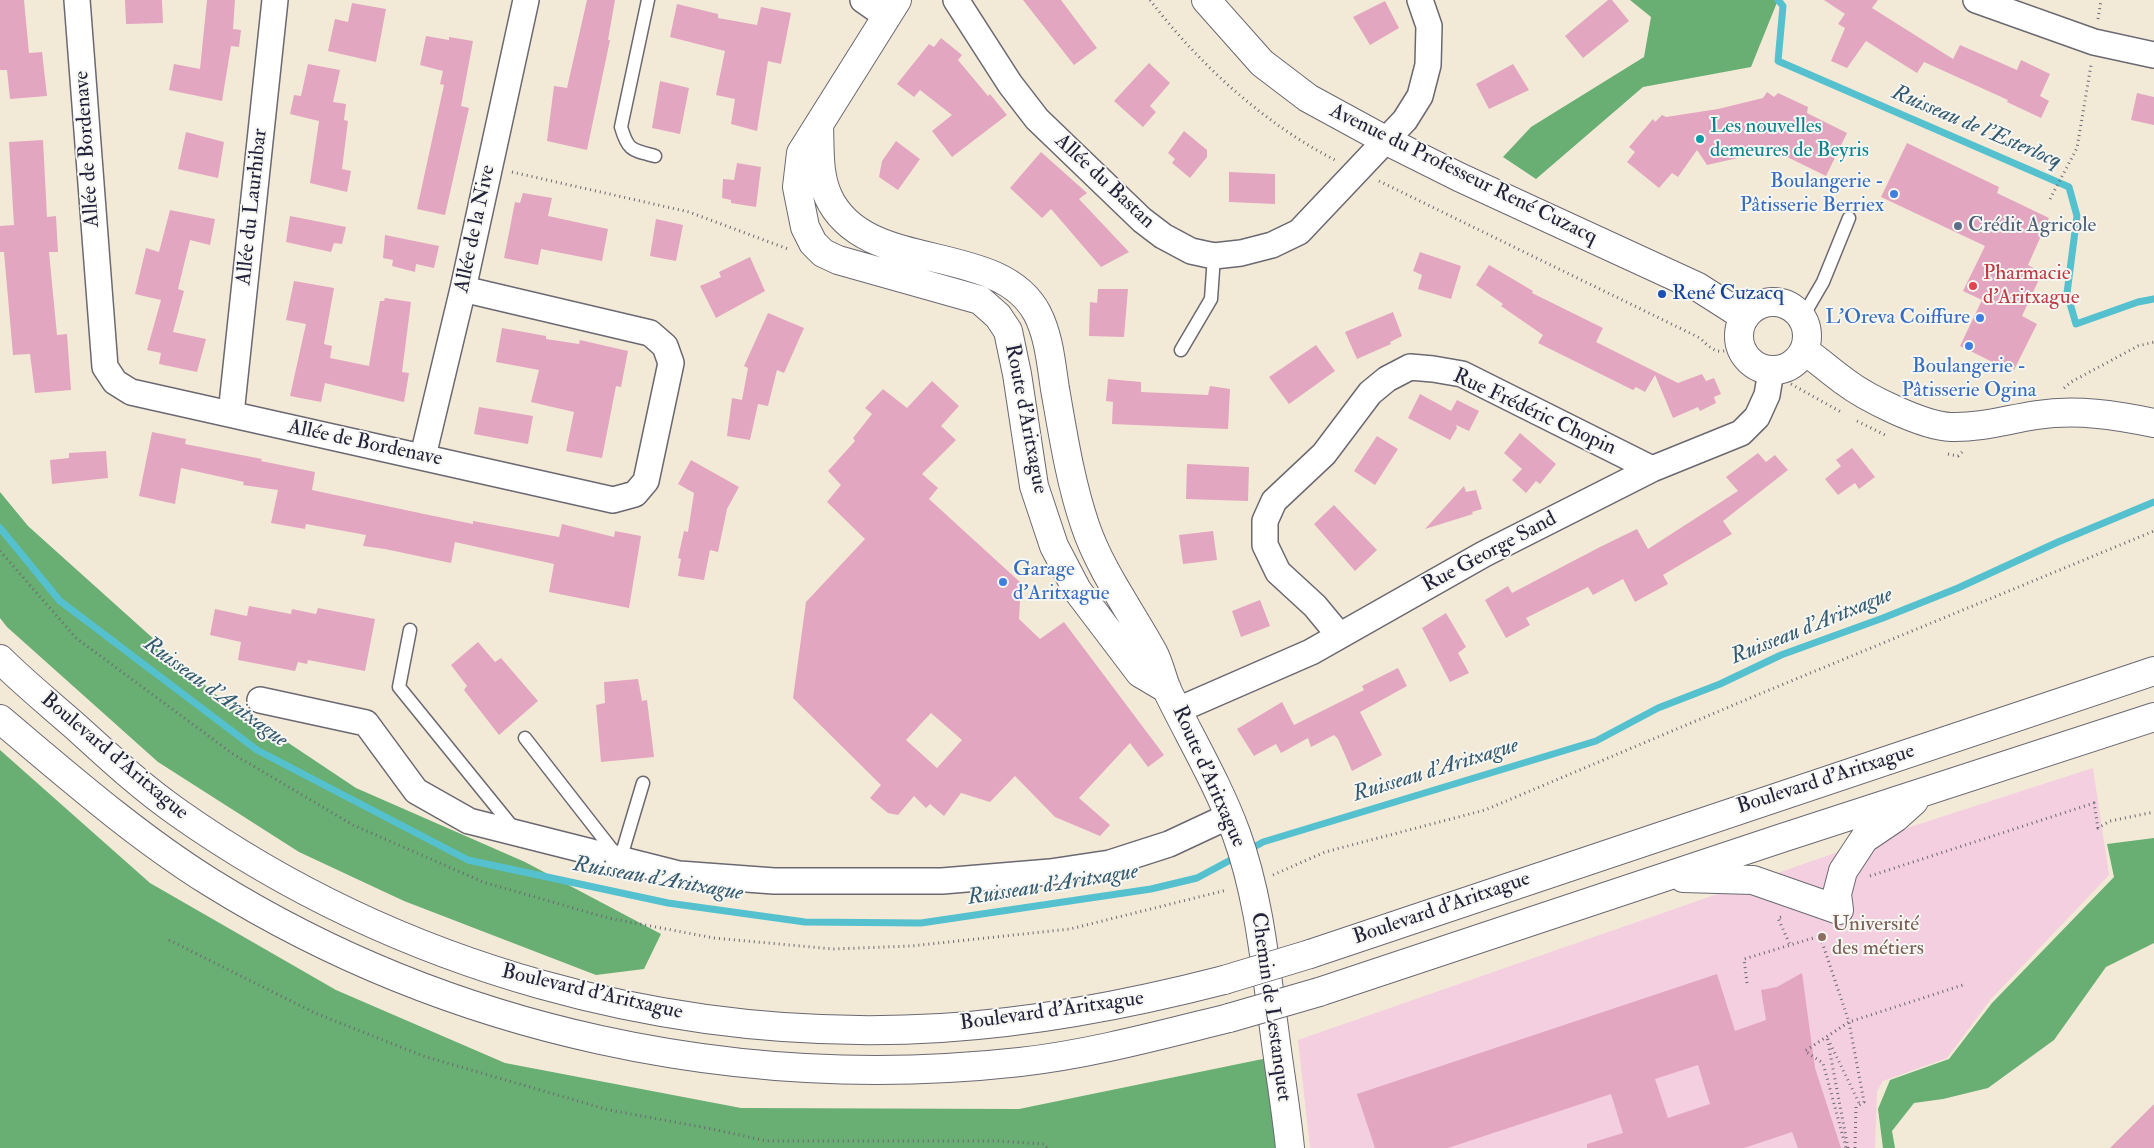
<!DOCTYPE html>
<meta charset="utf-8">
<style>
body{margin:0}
canvas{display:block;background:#f2ead7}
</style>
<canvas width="2154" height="1148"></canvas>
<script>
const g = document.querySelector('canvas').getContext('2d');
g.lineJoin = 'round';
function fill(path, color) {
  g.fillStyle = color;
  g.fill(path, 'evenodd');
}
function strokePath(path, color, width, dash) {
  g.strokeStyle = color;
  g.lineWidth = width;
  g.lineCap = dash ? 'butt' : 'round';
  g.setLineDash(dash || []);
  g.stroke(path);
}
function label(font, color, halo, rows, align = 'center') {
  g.font = font + ' "IM FELL Double Pica",serif';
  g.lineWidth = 4;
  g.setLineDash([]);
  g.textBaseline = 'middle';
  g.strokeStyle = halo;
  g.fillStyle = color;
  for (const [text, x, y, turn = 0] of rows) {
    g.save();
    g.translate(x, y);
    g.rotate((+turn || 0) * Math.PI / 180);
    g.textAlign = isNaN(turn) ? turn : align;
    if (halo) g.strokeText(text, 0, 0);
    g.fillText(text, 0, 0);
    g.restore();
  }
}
const built = new Path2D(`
 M2093,768L2109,875L1991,999L1947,1058L1883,1081L1877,1091L1875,1148H1310L1298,1040L1907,828Z`);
const forest = new Path2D(`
 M1630,0H1778L1751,67L1643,87L1536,179L1503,157L1531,127L1644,57L1651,17Z
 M0,492L28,526L215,694L356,788L525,862L661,934L644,969L596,975L404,901L299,852L158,762L7,627L0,618Z
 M0,750L150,883L336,990L505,1063L741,1108L1019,1109L1292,1053L1300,1148H0Z
 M2154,838V943L2106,967L2054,1040L1988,1088L1943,1099L1914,1103L1892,1131L1895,1148H1883L1878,1109L1890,1080L1949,1059L1992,1003L2114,877L2107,844Z`);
const stream = new Path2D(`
 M1778,0L1783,6L1778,61L2069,187L2077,216L2067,293L2076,324L2138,302L2154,299
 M0,528L60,601L257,750L468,860L668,903L805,922L921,923L1151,889L1197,878L1238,856
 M1247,851L1263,842L1596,741L1658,708L1720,684L1781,655L1883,618L1958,588L2058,542L2154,502`);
const building = new Path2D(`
 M0,0H24L29,53L42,52L47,96L10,99L7,70H0Z
 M125,0H162L163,23L126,24Z
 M207,0H235L233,29L241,30L239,47L231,46L222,101L169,90L174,64L200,69Z
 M587,0H615L608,40H610L587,150L547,141L554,86L567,88Z
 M1023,0H1061L1097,48L1074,65Z
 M1608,0H1612L1629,21L1583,58L1565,36Z
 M1824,0H1878L1872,8L1953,59L1960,45L2017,70L2021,60L2050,74L2040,96L2049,101L2041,118L2007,102L2008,100L1924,62L1917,73L1866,41L1847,68L1831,61L1845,28L1838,24L1845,14Z
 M1385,1L1399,28L1370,45L1353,17Z
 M352,3L386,9L376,62L328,51L335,19L348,22Z
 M677,4L718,14V18L757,25L761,7L791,13L781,64L768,61L757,131L731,124L735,99L716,95L725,51L670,37Z
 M426,36L449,40V37L473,41L461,106L469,108L445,215L417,209L444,85L440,84L443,71L420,65Z
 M941,38L962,55L958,60L988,96L990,94L1007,115L952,157L932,131L952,115L920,90L914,97L897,84L929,44L934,47Z
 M1149,63L1170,83L1150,106L1156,112L1143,127L1114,101Z
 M308,64L340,70L333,102L346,104L344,120L348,121L342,169L351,171L347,192L310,183L319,121L290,114L294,95L301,96Z
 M1513,64L1529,90L1489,109L1476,84Z
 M660,81L689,88L680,134L652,128Z
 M1767,92L1774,97L1778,93L1808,107L1807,113L1847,133L1826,176L1773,150L1707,165L1697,150L1678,177L1672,173L1659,188L1627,162L1635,152L1629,147L1653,119L1655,122L1662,115L1666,117L1718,109L1763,98Z
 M2137,93L2154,97V125L2131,120Z
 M1184,131L1207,150V157L1190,178L1172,163L1175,159L1168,153Z
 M186,132L224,142L218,178L178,169Z
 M43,140L47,217L56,216L58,252H49L57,335L67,334L71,390L35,393L30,354L13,355L4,252H0V226L14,225L9,142Z
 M896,141L920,159L898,190L879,177L882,161Z
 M1907,143L1999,187L1997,193L2049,218L2028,265L2042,273L2022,316L2037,324L2013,372L1960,346L1982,300L1963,291L1985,246L1881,197Z
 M1041,152L1087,193L1079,199L1129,252L1101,267L1051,209L1042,218L1010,188Z
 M737,163L761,167L756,207L731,203V200L722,198L723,179L734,180Z
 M1229,172L1275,174V204L1229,202Z
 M523,193L552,198L548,216L608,229L602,261L541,249L538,265L504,258L515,202L520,203Z
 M170,210L215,219L210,245L190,240L178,289L184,291L173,332L206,339L197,372L159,364L161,353L147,350L161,300L135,294L146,248L159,252Z
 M290,216L346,227L342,244L334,243L331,252L286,242Z
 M656,219L683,225L676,261L650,256Z
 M385,235L439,246L434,268L416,264L415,272L392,266L393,260L383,258Z
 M1420,252L1461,266L1451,299L1418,289L1422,275L1413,271Z
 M750,257L765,291L716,318L700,286L721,277L719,272Z
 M1489,265L1533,291L1532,293L1603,328L1596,342L1678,383L1702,374L1706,381L1714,378L1721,394L1714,397L1716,403L1700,411L1698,407L1673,418L1655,375L1645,392L1636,387L1633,390L1538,343L1543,335L1501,306L1503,304L1476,285Z
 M294,281L334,288L324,344L332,346L330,358L369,366L380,301H384L385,298L411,302L402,372L409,373L404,402L325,383L321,402L290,396L306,324L286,320Z
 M1098,289H1128L1124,337L1089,336L1090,302L1097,303Z
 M1393,312L1402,336L1390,342L1391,344L1357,359L1345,332Z
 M768,313L804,328L784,373L777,370L768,406L758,404L750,440L727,436L732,398L742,400L748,368L744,366Z
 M502,328L546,336V339L579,344L580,340L628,351L621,387L616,386L602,458L566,451L574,412L531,402L539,370L496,362Z
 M1316,345L1335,371L1289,404L1269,377Z
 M1108,379L1141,382V392L1208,395L1210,386L1230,389L1228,429L1112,424L1113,402L1106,401Z
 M932,381L959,406L941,426L956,440L922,474L938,488L929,499L1021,583L1019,619L1040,639L1064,622L1164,755L1148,767L1130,743L1079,798L1110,825L1100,836L1055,817L1015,776L990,802L961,793L944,816L930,804L926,808L914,796L898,815L888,813L870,798L881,785L793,698L806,602L865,539L827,502L841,485L828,471L855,441L853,438L872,414L865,408L883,389L907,408ZM931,713L962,740L937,768L906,740Z
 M1420,394L1451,411L1457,400L1479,411L1469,431L1456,425L1457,428L1450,440L1408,418Z
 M479,407L533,416L528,444L474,434Z
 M152,432L186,439L185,444L262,459L261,461L315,472L312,490L424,514L473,524V521L559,537L562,524L614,537L615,531L641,536L629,608L549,592L554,564L455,542L451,563L385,549L363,546L366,535L306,524L305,529L271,523L278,490L243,485L244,482L181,468L175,504L139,496Z
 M1520,433L1556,464L1540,484L1536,481L1526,493L1512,480L1522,469L1504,453Z
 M1377,436L1398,449L1375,485L1354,471Z
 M1852,448L1875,477L1859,489L1855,483L1838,495L1825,479L1841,466L1836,460Z
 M106,451L108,478L52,484L50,460L69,458V453Z
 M1758,453L1766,462L1775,455L1788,470L1723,521L1732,534L1663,575L1668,584L1635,602L1623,579L1593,595L1588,587L1526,618L1530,625L1506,638L1485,600L1508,586L1512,593L1600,547L1637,529L1648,549L1738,491L1726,477Z
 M691,460L739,487L727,509L718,552L710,550L704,580L678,576L681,559L678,558L684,531L688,532L694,493L678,484Z
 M1187,464L1249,467L1248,501L1186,499Z
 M1464,486L1466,492L1476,490L1482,509L1472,512L1473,514L1425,529Z
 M1334,505L1377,550L1355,571L1314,524Z
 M1213,531L1217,560L1183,564L1179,535Z
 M1260,600L1270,626L1241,637L1232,611Z
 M249,606L291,614L292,609L316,614L318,608L375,619L365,671L308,660L307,664L298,662L295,671L238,660L241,642L210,635L215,609L247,616Z
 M1446,613L1466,647L1458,653L1469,673L1450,682L1422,628Z
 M478,642L495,662L501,658L538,701L499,735L464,690L467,686L451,665Z
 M1398,668L1407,686L1360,712L1382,755L1352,771L1338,739L1334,735L1311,747L1308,738L1281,753L1276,744L1254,756L1237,729L1282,702L1294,725L1364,690L1362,686Z
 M638,679L642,701L647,700L654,757L601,762L596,705L605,703L604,682Z
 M1802,973L1815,1068L1841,1148H1798L1792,1132L1744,1148H1587V1144L1623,1133L1611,1094L1448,1148H1375L1357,1094L1717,974L1735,1031L1766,1020L1761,990L1777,987ZM1698,1065L1710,1104L1668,1118L1655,1079Z
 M2154,1104V1148H2110Z`);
const path = new Path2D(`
 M1150,0C1199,64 1263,123 1335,160
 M2098,19L2101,0
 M512,172L689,212L788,249
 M1379,181L1700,338C1716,354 1720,355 1740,344
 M2050,199L2077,148L2091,65
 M1791,384L1841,412
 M2064,388L2071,382L2138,346L2154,342
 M1857,421L1885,435
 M1948,454L1958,456L1962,452
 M0,551L76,638L233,754L353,825L483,882L608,918L714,938L833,949L911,946L1070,929L1227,890
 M1273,875L1325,852L1485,810L1762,693L2154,531
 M1870,876L2094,803L2098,828L2110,821L2154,812
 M1781,917L1778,918L1790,945
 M169,940L315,1013L423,1056L609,1110L707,1128L767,1141H998L1044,1144L1047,1148
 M1747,983L1744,959L1820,936L1849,1022L1805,1051L1823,1063L1846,1148
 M1848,1148L1827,1037L1860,1105
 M1855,1148L1856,1107L1864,1102L1849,1022L1966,984`);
const service = new Path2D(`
 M648,0L621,127C628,151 632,150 655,156
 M1802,318L1823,282L1849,218
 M1181,350L1211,299L1214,256
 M410,630L399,687L515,830
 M525,738L617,856
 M620,860L643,783`);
const minor = new Path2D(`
 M77,0L105,367L115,382L131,392L613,500L635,494L646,481L671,363L665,346L650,333L463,289
 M863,0L886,16
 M956,0L1010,84L1037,119L1142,220L1163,236L1191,251L1214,256L1241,253L1272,245L1299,232L1405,120L1420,96L1428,65L1429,26L1420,0
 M1976,0L2094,42L2154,55
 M231,414L275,0
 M423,456L463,289L526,0
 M1339,635L1315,606L1278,572L1265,545V521L1274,501L1324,454L1370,393L1387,379L1410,367L1433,369L1462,374L1652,469
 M260,700L366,723L416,791L469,821L679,874L774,881H942L1050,872L1110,863L1169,844L1229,816
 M1178,710L1311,652L1484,554L1652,469L1741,433L1757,417L1767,395L1771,371`);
const tertiary = new Path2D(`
 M897,0L801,153L797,187L805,227L813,243L823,253L838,260L980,300L998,316L1008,331L1017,374L1034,486L1054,546L1077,590L1140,673L1167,689
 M1206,0L1262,63L1308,98L1385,140L1459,177L1698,287L1745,317
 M819,125C820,149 818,174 828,196C864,276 998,240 1037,313C1049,336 1051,363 1055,389C1063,434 1070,481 1085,525C1100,570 1130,610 1153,652C1160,665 1162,679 1168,692C1191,739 1218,784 1236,833C1259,896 1265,963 1274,1028C1279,1068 1286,1108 1290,1148
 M1739 336a34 34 0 1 1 68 0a34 34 0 1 1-68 0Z
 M1805,351C1818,360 1830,371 1844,381C1866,398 1923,426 1951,427C1981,428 2009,419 2037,415C2077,409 2115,415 2154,423`);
const primary = new Path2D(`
 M0,659C23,682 50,704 75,726C108,756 140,786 177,812C398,968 672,1044 941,1028C1038,1022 1131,1004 1224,980
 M0,719C68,776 135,835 210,882C451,1032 739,1093 1020,1062C1091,1054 1160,1035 1229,1018
 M1683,878L1753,880L1839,910
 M1839,910L1837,894L1843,871L1864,839L1895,818L1914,801
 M1310,954L2154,671
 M1319,992L1782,838L2154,717`);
const primaryBridge = new Path2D(`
 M1224,980L1310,954
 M1229,1018L1319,992`);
const markers = [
 [1700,139,5,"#0f9aa8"],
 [1894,194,5,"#3f7fe0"],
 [1958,226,5,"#5c6f8a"],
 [1973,286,5,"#e0444e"],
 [1662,294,5,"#1a4fb4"],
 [1980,318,5,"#3f7fe0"],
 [1969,346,5,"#3f7fe0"],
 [1003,582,5,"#3f7fe0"],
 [1822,937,5,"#8d6e63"]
];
const cultureNames = [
 ["Les nouvelles",1710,127],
 ["demeures de Beyris",1710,151]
];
const streetNames = [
 ["Allée de Bordenave",88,149,-94],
 ["Avenue du Professeur René Cuzacq",1463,175,26],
 ["Allée du Bastan",1104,182,43],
 ["Allée du Laurhibar",253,207,-84],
 ["Allée de la Nive",476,229,-78],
 ["Rue Frédéric Chopin",1534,413,25],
 ["Route d'Aritxague",1025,419,79],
 ["Allée de Bordenave",365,444,12],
 ["Rue George Sand",1490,553,-28],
 ["Boulevard d'Aritxague",114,757,40],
 ["Route d'Aritxague",1208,777,66],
 ["Boulevard d'Aritxague",1826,780,-18],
 ["Boulevard d'Aritxague",1442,909,-19],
 ["Boulevard d'Aritxague",592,993,13],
 ["Chemin de Lestanquet",1270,1007,82],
 ["Boulevard d'Aritxague",1052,1012,-8]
];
const shopNames = [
 ["Boulangerie -",1884,182],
 ["Pâtisserie Berriex",1884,206],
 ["L'Oreva Coiffure",1970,318],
 ["Boulangerie -",1969,367,"center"],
 ["Pâtisserie Ogina",1969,391,"center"],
 ["Garage",1013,570,"left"],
 ["d'Aritxague",1013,594,"left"]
];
const serviceNames = [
 ["Crédit Agricole",1968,226]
];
const healthNames = [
 ["Pharmacie",1983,274],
 ["d'Aritxague",1983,298]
];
const transitNames = [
 ["René Cuzacq",1672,294]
];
const educationNames = [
 ["Université",1832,925],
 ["des métiers",1832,949]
];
const waterNames = [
 ["Ruisseau de l'Esterlocq",1976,128,23],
 ["Ruisseau d'Aritxague",1812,627,-22],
 ["Ruisseau d'Aritxague",215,693,36],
 ["Ruisseau d'Aritxague",1436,771,-17],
 ["Ruisseau d'Aritxague",658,880,10],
 ["Ruisseau d'Aritxague",1053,886,-9]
];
fill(built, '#f3cfdf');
fill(forest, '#69ae73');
strokePath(stream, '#55c1cf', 7);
fill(building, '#e3a6c0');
strokePath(service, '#6b6872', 15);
strokePath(minor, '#6b6872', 28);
strokePath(tertiary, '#6b6872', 30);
strokePath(primary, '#6b6872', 30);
strokePath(path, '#6b6872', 3, [1, 4]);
strokePath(service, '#fff', 12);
strokePath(minor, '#fff', 25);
strokePath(tertiary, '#fff', 28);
strokePath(primary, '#fff', 28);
strokePath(primaryBridge, '#6b6872', 30, []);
strokePath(primaryBridge, '#fff', 28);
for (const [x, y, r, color] of markers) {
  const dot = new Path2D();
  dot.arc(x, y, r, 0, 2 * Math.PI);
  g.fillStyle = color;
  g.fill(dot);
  strokePath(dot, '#f6f6f2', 2);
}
label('21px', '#0d838f', '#f6f6f2', cultureNames, 'left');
label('21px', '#22223b', '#f6f6f2', streetNames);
label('21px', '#366cbe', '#f6f6f2', shopNames, 'right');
label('21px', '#4e5e75', '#f6f6f2', serviceNames, 'left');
label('21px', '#be3a42', '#f6f6f2', healthNames, 'left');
label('21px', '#164399', '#f6f6f2', transitNames, 'left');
label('21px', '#785e54', '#f6f6f2', educationNames, 'left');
label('italic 22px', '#345a6f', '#f6f6f2', waterNames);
</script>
